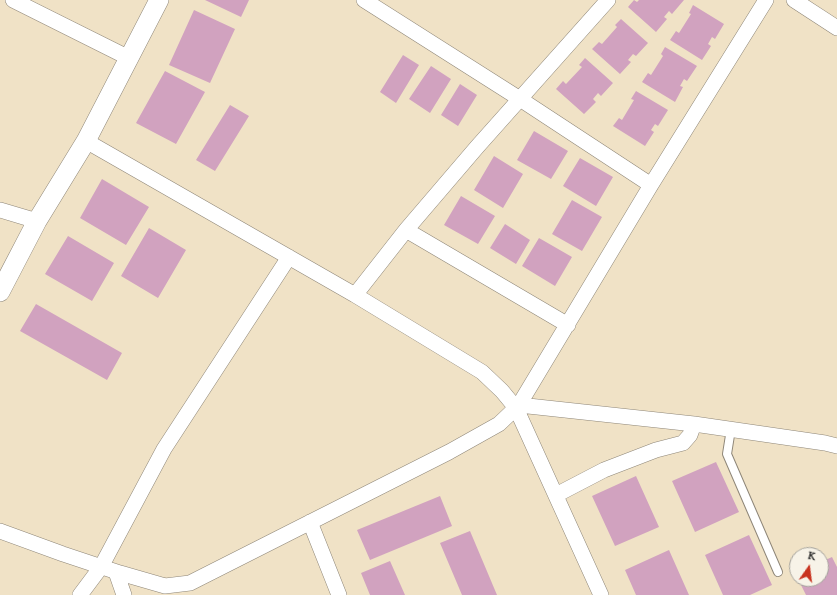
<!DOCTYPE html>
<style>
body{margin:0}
#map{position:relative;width:837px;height:595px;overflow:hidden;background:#f0e2c6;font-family:"IM FELL English",serif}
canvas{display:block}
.north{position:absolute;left:789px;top:547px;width:40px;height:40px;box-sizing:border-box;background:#f7f3e8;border:1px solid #a5a39c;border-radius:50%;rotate:14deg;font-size:11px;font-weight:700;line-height:16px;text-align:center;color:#2b2b2b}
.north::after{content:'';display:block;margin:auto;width:14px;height:18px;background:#c8321e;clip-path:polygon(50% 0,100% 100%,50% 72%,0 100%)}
</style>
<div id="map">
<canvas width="837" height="595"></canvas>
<div class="north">K</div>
</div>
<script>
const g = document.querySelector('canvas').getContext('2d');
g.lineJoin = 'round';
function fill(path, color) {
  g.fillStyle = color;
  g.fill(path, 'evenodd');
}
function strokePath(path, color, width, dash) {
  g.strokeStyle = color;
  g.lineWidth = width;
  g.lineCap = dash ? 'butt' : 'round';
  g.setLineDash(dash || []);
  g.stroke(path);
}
const building = new Path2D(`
 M205,0H249L241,17Z
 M634,0L637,2L639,0H684L672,14L669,11L664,17L667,19L656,32L628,7Z
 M693,5L724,24L715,39L712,37L708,44L711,46L702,60L670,40L676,31L679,33L691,14L689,13Z
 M194,10L235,29L210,83L169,65Z
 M621,19L648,43L636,56L633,54L628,60L631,62L620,74L592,49L599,42L602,44L617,27L615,25Z
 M665,47L697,66L687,81L684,79L680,86L683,87L675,102L642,82L648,73L651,75L663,56L661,54Z
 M403,55L419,65L396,103L380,92Z
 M585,58L613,83L601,96L598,93L593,99L596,102L584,114L556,89L563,81L566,84L582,67L579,65Z
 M431,66L451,79L430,113L409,99Z
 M165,71L205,92L176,144L136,123Z
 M460,84L477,95L458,126L441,115Z
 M636,91L668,110L658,126L655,124L651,130L654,132L645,146L613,126L619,118L622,120L634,100L631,99Z
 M230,105L249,116L215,171L196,160Z
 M534,131L568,151L551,179L517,160Z
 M494,156L523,174L503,208L474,190Z
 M580,158L613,177L596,206L563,186Z
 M102,179L149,207L126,245L80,218Z
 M461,196L495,216L478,244L444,225Z
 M572,200L602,217L582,251L552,234Z
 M505,224L530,240L516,264L490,248Z
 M149,228L186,250L158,298L121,276Z
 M68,236L114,263L92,301L45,274Z
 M539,238L572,257L555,286L522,266Z
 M36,304L122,353L107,380L20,331Z
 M716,462L739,512L695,532L672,481Z
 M636,476L659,527L615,546L592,496Z
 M440,496L452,526L370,560L357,530Z
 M470,531L497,595H462L440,543Z
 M749,535L772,585L750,595H723L705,555Z
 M669,550L689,595H636L625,570Z
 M832,557L837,567V595H806L798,579H821V562Z
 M390,561L405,595H370L361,573Z`);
const service = new Path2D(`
 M731,429L727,454L778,572`);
const minor = new Path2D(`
 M13,0L129,58
 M364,0L520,99L651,185
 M794,0L837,28
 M86,141L355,295L482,372L502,391L516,408L601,595
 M0,210L37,221
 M406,230L568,325
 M355,295L406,230L477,147L608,0
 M519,405L694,424L825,443L837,446
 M556,495L604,470L656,450L683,443L690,435L694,424
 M310,522L339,595
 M0,531L63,554L120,573L165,586L190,583L449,452L499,424L519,405L651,185L766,0
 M116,572L124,595
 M80,595L101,567L164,449L289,257`);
const tertiary = new Path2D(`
 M0,292L37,221L86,141L159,0`);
fill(building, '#d1a2bf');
strokePath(service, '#8e8678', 10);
strokePath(minor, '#8e8678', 16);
strokePath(tertiary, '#8e8678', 20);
strokePath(service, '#fff', 8);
strokePath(minor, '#fff', 15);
strokePath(tertiary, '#fff', 19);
</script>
